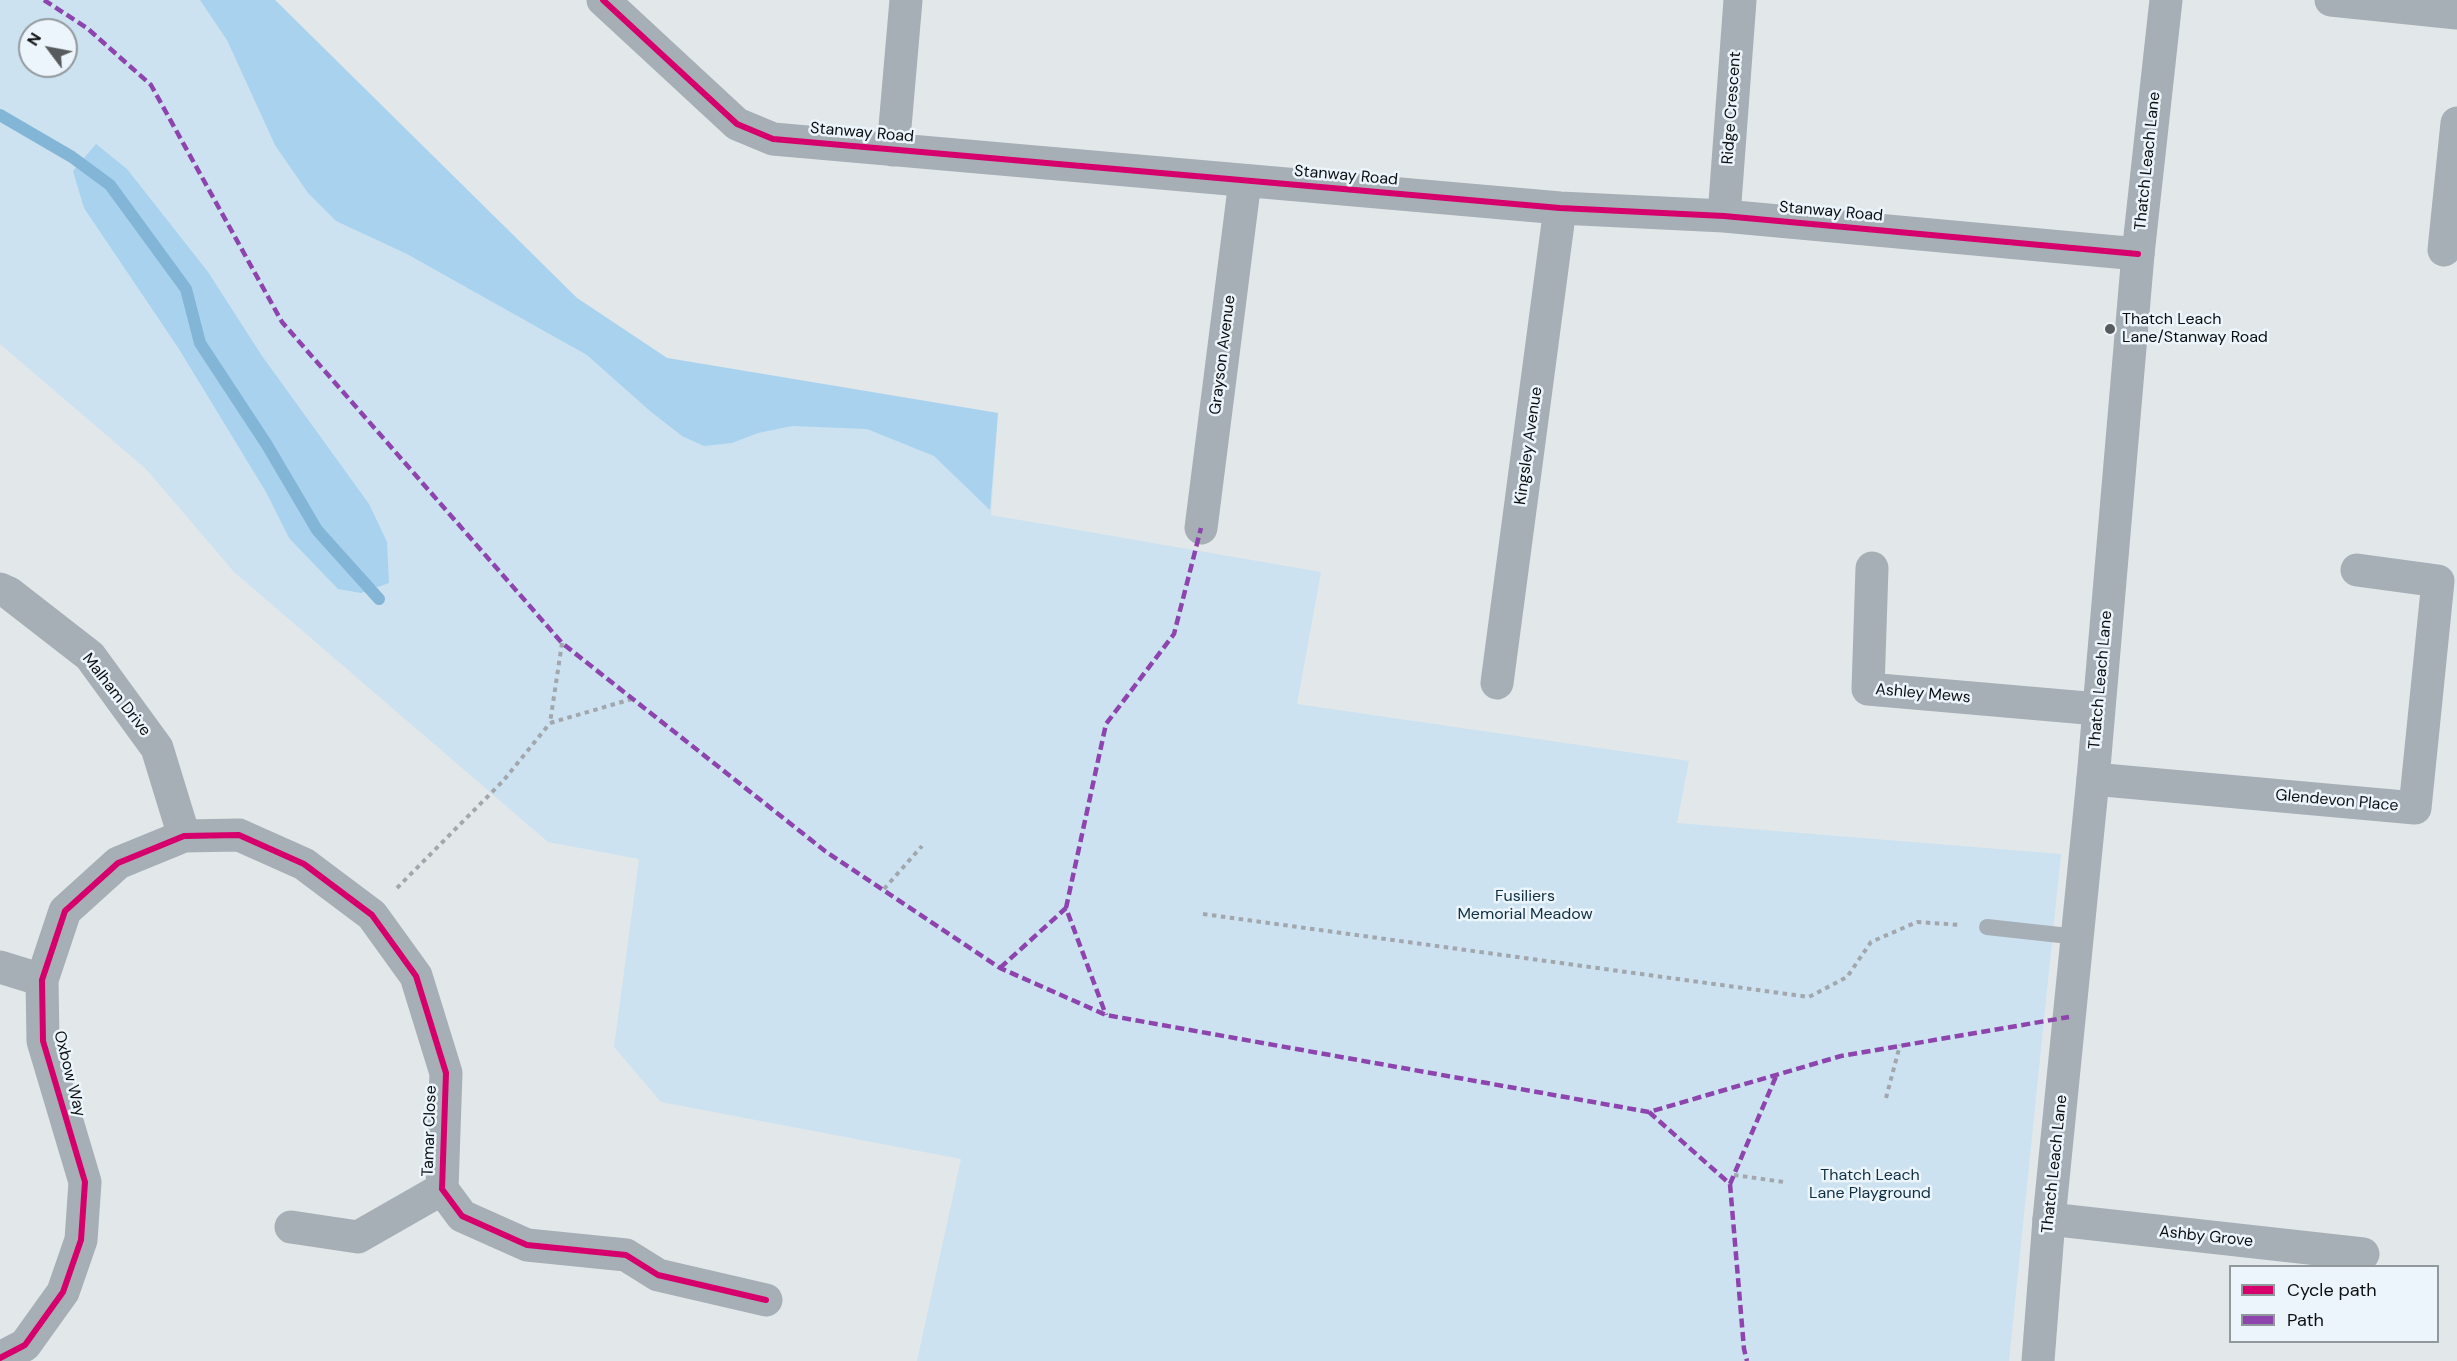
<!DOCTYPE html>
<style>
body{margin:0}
#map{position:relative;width:2457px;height:1361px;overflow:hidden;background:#e2e7ea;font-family:"DM Sans",sans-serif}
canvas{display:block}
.legend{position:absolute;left:2229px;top:1265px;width:210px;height:78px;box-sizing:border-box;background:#ecf5fb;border:2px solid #92999d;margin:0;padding:8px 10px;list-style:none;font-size:18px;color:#0c0f11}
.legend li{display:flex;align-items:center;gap:12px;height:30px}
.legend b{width:30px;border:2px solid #92999d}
.north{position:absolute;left:18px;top:18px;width:60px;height:60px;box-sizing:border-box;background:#ecf5fb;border:2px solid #92999d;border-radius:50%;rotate:302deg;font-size:16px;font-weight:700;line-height:24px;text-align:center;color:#0c0f11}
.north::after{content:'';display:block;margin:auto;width:21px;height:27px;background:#575b5d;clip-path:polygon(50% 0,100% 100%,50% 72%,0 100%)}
</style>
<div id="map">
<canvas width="2457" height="1361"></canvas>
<ul class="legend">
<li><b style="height:8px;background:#d6006c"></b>Cycle path</li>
<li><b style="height:8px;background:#8e44ad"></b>Path</li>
</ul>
<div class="north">N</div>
</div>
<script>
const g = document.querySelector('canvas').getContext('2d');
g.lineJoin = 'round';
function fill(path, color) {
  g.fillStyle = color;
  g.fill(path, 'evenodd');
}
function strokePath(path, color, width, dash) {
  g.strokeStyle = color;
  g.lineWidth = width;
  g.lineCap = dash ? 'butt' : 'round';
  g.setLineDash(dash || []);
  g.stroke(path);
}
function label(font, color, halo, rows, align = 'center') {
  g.font = font + ' "DM Sans",sans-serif';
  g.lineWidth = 5;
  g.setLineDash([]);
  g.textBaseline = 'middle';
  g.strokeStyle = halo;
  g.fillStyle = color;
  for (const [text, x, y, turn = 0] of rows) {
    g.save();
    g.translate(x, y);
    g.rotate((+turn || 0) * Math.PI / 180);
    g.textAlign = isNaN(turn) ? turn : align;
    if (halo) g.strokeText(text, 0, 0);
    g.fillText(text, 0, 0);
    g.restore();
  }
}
const green = new Path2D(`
 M0,0H275L577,298L667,358L998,413L991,515L1321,572L1297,704L1689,761L1677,823L2061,854L2009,1361H917L961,1159L661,1102L614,1047L639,859L548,842L234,572L146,469L0,344ZM30,30H66V66H30Z`);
const forest = new Path2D(`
 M200,0H275L577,298L667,358L998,413L990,510L934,456L867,429L792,426L758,433L732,443L704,446L682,436L650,411L587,355L407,254L336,221L308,193L275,145L227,40Z
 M96,144L127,169L208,272L262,356L369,504L387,542L389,583L361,593L338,589L289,538L266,492L179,349L84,208L73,171Z`);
const stream = new Path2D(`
 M0,115L72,157L110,185L186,289L200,343L267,445L317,530L379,599`);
const path = new Path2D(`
 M562,643L550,723L632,699
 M397,888L503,781L550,723
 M884,889L922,846
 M1203,914L1809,997L1847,977L1871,942L1917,922L1961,925
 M1886,1098L1900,1045
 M1734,1175L1784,1182`);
const service = new Path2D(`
 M1987,927L2078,937`);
const minor = new Path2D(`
 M603,0L737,124L773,139L1560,208L1724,216L2138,254
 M2331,0L2457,13
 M893,150L906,0
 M1724,216L1740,0
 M2444,250L2457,123
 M1201,528L1245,181
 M1872,568L1868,689L2098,709
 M0,589L9,593L90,656L157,748L184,836
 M1497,683L1560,208
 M2093,779L2415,808L2438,581L2357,570
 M0,967L42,980
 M2049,1219L2363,1254
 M291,1227L358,1237L442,1189
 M0,1358L25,1345L63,1292L81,1240L85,1182L43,1041L42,980L65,911L118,863L184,836L239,835L304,864L372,915L416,976L446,1073L442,1189L462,1216L527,1245L626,1255L658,1275L766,1300`);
const tertiary = new Path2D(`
 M2038,1361L2049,1219L2093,779L2138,254L2166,0`);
const quiet = new Path2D(`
 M44,0L87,28L151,85L282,322L562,643L825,851L1000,968L1106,1015L1649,1112L1841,1056L2069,1017
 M1066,908L1106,724L1174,634L1201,528
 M1000,968L1066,908L1106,1015
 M1649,1112L1730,1184L1777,1074
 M1730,1184L1744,1349L1747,1361`);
const cycleway = new Path2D(`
 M603,0L737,124L773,139L1560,208L1724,216L2138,254
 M0,1358L25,1345L63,1292L81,1240L85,1182L43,1041L42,980L65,911L118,863L184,836L239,835L304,864L372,915L416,976L446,1073L442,1189L462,1216L527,1245L626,1255L658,1275L766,1300`);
const markers = [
 [2110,329,6,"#575b5d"]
];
const streetNames = [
 ["Ridge Crescent",1732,108,-86],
 ["Stanway Road",862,133,5],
 ["Thatch Leach Lane",2148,161,-84],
 ["Stanway Road",1346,176,5],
 ["Stanway Road",1831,212,5],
 ["Grayson Avenue",1223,355,-83],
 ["Kingsley Avenue",1529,446,-82],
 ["Thatch Leach Lane",2101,680,-85],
 ["Ashley Mews",1923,694,5],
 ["Malham Drive",116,695,52],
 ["Glendevon Place",2337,801,5],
 ["Oxbow Way",69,1074,76],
 ["Tamar Close",430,1131,-88],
 ["Thatch Leach Lane",2055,1164,-84],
 ["Ashby Grove",2206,1237,6]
];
const poiNames = [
 ["Thatch Leach",2122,320],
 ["Lane/Stanway Road",2122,338]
];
const parkNames = [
 ["Fusiliers",1525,897],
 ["Memorial Meadow",1525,915],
 ["Thatch Leach",1870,1176],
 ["Lane Playground",1870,1194]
];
fill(green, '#cce2f1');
fill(forest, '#a8d2ed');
strokePath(stream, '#82b5d6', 12);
strokePath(path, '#a1a7ad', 4, [4.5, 4.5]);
strokePath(service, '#a6afb5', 16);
strokePath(minor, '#a6afb5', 33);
strokePath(tertiary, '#a6afb5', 33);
strokePath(quiet, '#8e44ad', 4.5, [9, 4.5]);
strokePath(cycleway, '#d6006c', 6);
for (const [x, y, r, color] of markers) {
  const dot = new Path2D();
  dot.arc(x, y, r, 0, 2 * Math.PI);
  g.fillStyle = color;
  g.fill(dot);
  strokePath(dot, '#ecf5fb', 2);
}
label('16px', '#0c0f11', '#ecf5fb', streetNames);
label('16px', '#0c0f11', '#ecf5fb', poiNames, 'left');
label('16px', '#0f2f42', '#ecf5fb', parkNames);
</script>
